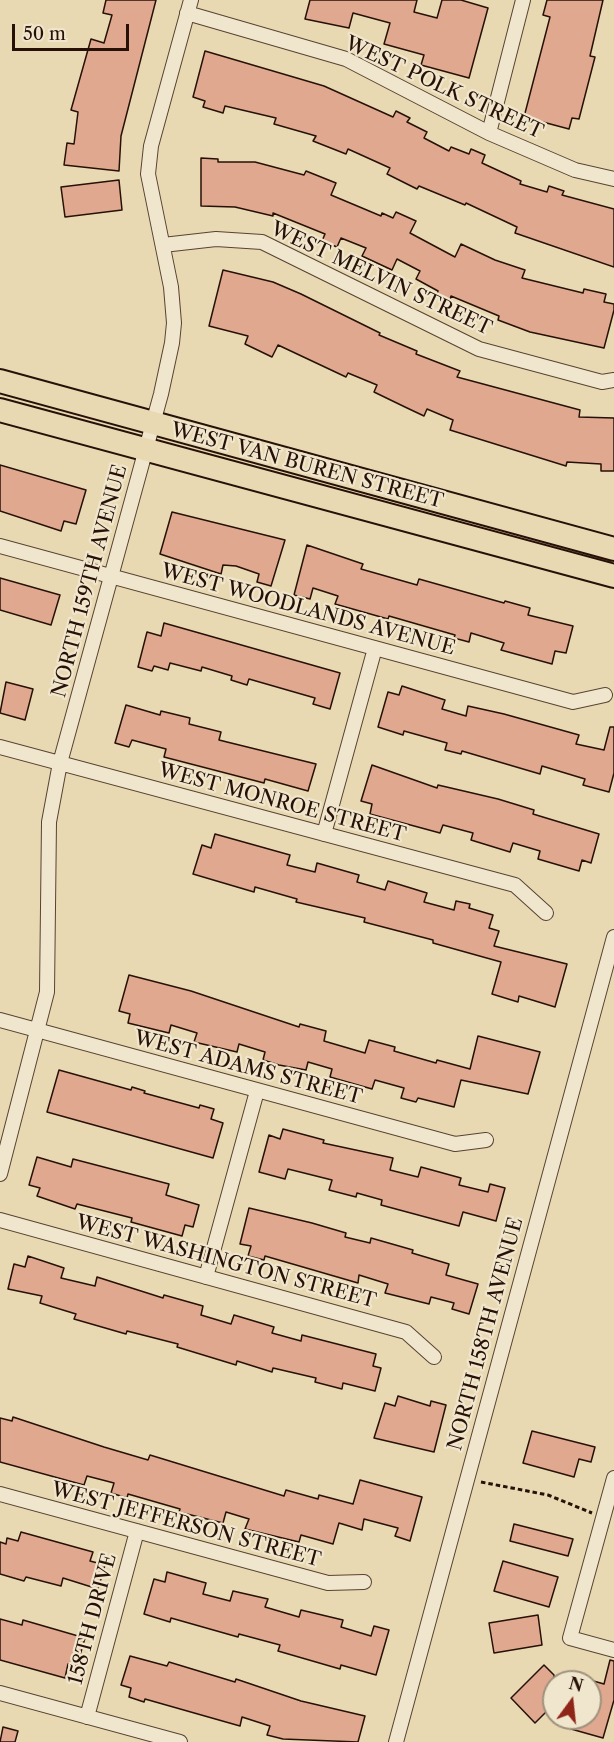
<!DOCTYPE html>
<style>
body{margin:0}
#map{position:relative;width:614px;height:1742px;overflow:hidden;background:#e8d9b2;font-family:"Libre Caslon Text",serif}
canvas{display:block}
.north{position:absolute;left:542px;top:1670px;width:60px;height:60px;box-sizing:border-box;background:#f0e6cd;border:2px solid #a0917e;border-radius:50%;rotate:15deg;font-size:16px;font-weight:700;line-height:24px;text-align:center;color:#271107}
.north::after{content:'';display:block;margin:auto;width:21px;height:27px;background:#8f2418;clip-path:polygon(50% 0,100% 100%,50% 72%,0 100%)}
.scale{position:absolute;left:12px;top:24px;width:117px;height:27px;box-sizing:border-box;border:3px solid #271107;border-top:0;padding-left:8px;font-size:18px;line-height:21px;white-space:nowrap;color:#271107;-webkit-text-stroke:4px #f0e6cd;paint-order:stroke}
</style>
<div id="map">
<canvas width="614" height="1742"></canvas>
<div class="north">N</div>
<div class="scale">50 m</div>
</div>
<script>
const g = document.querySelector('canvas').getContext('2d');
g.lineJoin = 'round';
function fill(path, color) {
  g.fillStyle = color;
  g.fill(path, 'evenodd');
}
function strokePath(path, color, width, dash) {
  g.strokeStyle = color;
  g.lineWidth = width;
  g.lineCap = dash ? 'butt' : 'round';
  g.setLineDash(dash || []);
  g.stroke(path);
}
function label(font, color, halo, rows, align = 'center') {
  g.font = font + ' "Libre Caslon Text",serif';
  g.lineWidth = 4.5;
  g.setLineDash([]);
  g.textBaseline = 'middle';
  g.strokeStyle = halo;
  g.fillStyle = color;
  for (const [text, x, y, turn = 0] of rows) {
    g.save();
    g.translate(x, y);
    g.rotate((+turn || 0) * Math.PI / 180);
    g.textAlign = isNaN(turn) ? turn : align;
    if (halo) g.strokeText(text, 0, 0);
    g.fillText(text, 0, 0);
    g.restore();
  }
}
const building = new Path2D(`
 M106,0H156L121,136L119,171L64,165L67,143L74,144L78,112L71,110L91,39L104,43L112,15L103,13Z
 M310,0H417L414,12L437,18L442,0H461L488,8L469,78L421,65L424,55L384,44L390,23L353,13L349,28L305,19Z
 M547,0H603L590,56L595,57L579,119L572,118L569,129L524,117L550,17L543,15Z
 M205,51L324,86L393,117L396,111L410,118L407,122L427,132L424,138L449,151L451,147L469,154L471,149L485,155L482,163L521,181L520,184L547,192L549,186L564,191L562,195L614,209V267L515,233L517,227L466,203L465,205L419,186L417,189L387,174L390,168L348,149L346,154L313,141L316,136L274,124L276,118L225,106L223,113L203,107L205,101L193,97Z
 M201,158L218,159V162H255L304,175L306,171L336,183L331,195L381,216L382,213L393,218L396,212L416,221L410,233L455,257L461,244L495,260L525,270L522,278L583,293L584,289L606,294L604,302L614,304V310L604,348L530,332L498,320L499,316L451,296L450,300L437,294L438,291L416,279L420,271L397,259L392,270L362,256L366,248L341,238L337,247L322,241L325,234L273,213V216L235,207L201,206Z
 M119,180L122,210L65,217L61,187Z
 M223,270L273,282L301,294L380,333L379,335L417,351L416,354L460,371L457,377L580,410L579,417L614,418V471H601V464L567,462L566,466L450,430L453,420L427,409L424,416L405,407L374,392L377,385L348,373L346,377L278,345L272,357L245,344L248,336L209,326Z
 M0,465L86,490L76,524L64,521L61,531L0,511Z
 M172,512L285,540L271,586L257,582L259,574L236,566L223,565L221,574L160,554Z
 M307,545L363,564L361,569L417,585L419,579L504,603L505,601L530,608L528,615L573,626L566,653L555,651L552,664L501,650L504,643L471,633L469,642L454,638L455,635L389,616L388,619L335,604L338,596L313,588L310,599L294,595Z
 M0,578L60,595L51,625L0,610Z
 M164,623L340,673L330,709L313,704L315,698L249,679L247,685L231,680L232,676L202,667L201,671L170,663L168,670L154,666L152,671L138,667L147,632L161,636Z
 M6,682L33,689L25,720L0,713Z
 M402,686L445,700L442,709L466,716L468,706L504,714L579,735L576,744L604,750L610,727H614V773L609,792L583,785L585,779L542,766L540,774L462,751L461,754L445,750L447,743L404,731L403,735L378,727L388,692L399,695Z
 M126,705L160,715L161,711L190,718L189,724L221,732L219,740L316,764L308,791L265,779L264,783L164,757L166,749L132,740L129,747L115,743Z
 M372,765L437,788L438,785L498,799L534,810L533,814L599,834L591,863L582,860L579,871L538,859L540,851L513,843L510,852L471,840L473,833L443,825L440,833L370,814L372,804L361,801Z
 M215,834L290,855L287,865L315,872L317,863L359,875L357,882L385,890L388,881L427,893L424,902L454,910L456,901L470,904L469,908L493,915L489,928L499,931L494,946L567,964L555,1007L519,996L518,1002L492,994L501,962L433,943V940L364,922L365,918L296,902L297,899L255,887L254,892L193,874L202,845L211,848Z
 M129,975L191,991L299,1027L300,1024L326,1031L324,1041L365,1053L369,1040L395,1047L394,1051L436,1063L437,1060L470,1069L478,1036L540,1052L528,1094L461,1080L454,1107L418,1098L416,1102L401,1098L404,1088L375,1080L372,1089L330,1077L332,1069L308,1062L306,1070L279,1065L263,1060L265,1052L239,1044L237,1052L194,1042L197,1033L171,1025L169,1033L128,1023L130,1014L119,1011Z
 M59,1070L131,1090L132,1087L145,1091L144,1093L199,1108L200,1105L214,1109L211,1119L223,1123L213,1158L47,1112Z
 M283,1129L324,1140L323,1143L393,1158L390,1170L418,1177L421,1167L461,1178L459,1185L488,1192L490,1184L505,1188L496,1221L463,1212L459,1226L381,1205L382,1200L357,1193L356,1197L329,1190L332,1180L288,1169L285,1179L259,1172L269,1135L280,1139Z
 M37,1157L71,1167L73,1159L169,1184L166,1195L199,1205L193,1227L185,1225L182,1236L131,1222L132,1218L77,1204L75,1209L37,1196L40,1188L29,1185Z
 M249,1208L312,1223L346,1233L345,1237L370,1243L371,1238L413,1250L412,1253L449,1264L446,1275L478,1284L469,1314L452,1309L454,1303L431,1297L429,1304L385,1293L388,1284L359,1275L358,1283L265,1256L264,1260L248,1256L251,1246L240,1244Z
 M28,1256L64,1268L61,1278L95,1286L97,1277L163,1298L164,1295L203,1306L201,1315L231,1324L234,1315L274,1327L272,1333L301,1341L302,1335L376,1354L373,1366L381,1368L375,1391L343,1383L342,1389L315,1382L316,1378L273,1368L272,1372L237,1361L236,1365L177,1347L178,1344L127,1331L126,1334L74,1319L76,1314L40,1303L42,1296L8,1289L14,1264L25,1267Z
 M398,1396L430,1406L431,1401L446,1405L434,1452L374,1438L385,1403L395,1406Z
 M13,1417L104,1447L148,1460L150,1455L284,1496L286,1490L318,1499L319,1495L353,1504L360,1480L422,1497L410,1541L395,1536L398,1528L364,1519L362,1530L339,1523L333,1544L301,1535L299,1542L245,1529L249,1519L226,1512L223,1523L179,1512L180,1509L128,1494L127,1498L111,1493L114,1483L87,1476L84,1485L0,1462V1418L12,1421Z
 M532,1431L595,1447L591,1462L579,1459L574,1477L523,1463Z
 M514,1524L573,1539L568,1556L510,1541Z
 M21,1532L93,1552L90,1561L105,1565L98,1589L63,1578L61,1586L26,1577L24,1581L0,1574V1542L6,1544L7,1538L18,1541Z
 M503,1561L558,1577L549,1607L494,1591Z
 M167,1572L206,1583L203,1594L230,1601L233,1591L268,1599L265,1607L299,1617L301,1610L343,1620L341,1627L371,1636L374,1626L389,1630L376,1675L341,1665L340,1669L278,1651L280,1645L239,1634L238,1637L171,1618L170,1622L144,1614L154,1579L165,1582Z
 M538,1615L542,1645L494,1653L489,1623Z
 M0,1619L22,1625L23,1620L85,1638L77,1666L68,1664L65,1678L0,1660Z
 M130,1656L167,1666L169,1662L235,1682L236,1679L301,1701L365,1716L358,1742L283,1739L267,1735L270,1726L242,1717L240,1726L145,1699L144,1702L129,1697L131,1688L121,1685Z
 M610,1660L614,1661V1700L603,1738L571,1729L574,1718H590V1680L604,1684Z
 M544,1665L554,1675V1704L535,1723L511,1698Z
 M3,1727L18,1731L15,1742H0Z`);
const path = new Path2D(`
 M481,1482L548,1495L592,1513`);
const minor = new Path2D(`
 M187,13L346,59L489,133L575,170L614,179
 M489,133L523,0
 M163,245L216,239L262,242L479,349L602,382L614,380
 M0,546L573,702L605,695
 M0,747L515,885L546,913
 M324,834L375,648
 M0,1020L455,1144L486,1140
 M0,1174L47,992L49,822L60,763L161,394L172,343L174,323L171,287L148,174L151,146L191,0
 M0,1220L406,1332L434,1357
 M206,1277L257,1091
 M614,1478L570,1638L614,1650
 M0,1494L328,1583L364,1582
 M0,1693L180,1742
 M87,1717L137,1531
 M396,1742L614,937`);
const primary = new Path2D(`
 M0,381L614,549
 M0,410L614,576`);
const streetNames = [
 ["WEST POLK STREET",444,88,25],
 ["WEST MELVIN STREET",381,279,25],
 ["WEST VAN BUREN STREET",307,466,15],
 ["NORTH 159TH AVENUE",90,581,-75],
 ["WEST WOODLANDS AVENUE",308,610,15],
 ["WEST MONROE STREET",282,803,15],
 ["WEST ADAMS STREET",248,1068,15],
 ["WEST WASHINGTON STREET",226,1262,15],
 ["NORTH 158TH AVENUE",486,1334,-75],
 ["WEST JEFFERSON STREET",186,1525,15],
 ["158TH DRIVE",93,1619,-75]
];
fill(building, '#dfa88f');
strokePath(building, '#271107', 1.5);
strokePath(minor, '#574332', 16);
strokePath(primary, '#271107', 26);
strokePath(path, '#271107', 3, [4.5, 3]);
strokePath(minor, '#f0e6cd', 14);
strokePath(primary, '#e8d9b2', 22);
label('20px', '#271107', '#f0e6cd', streetNames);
</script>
